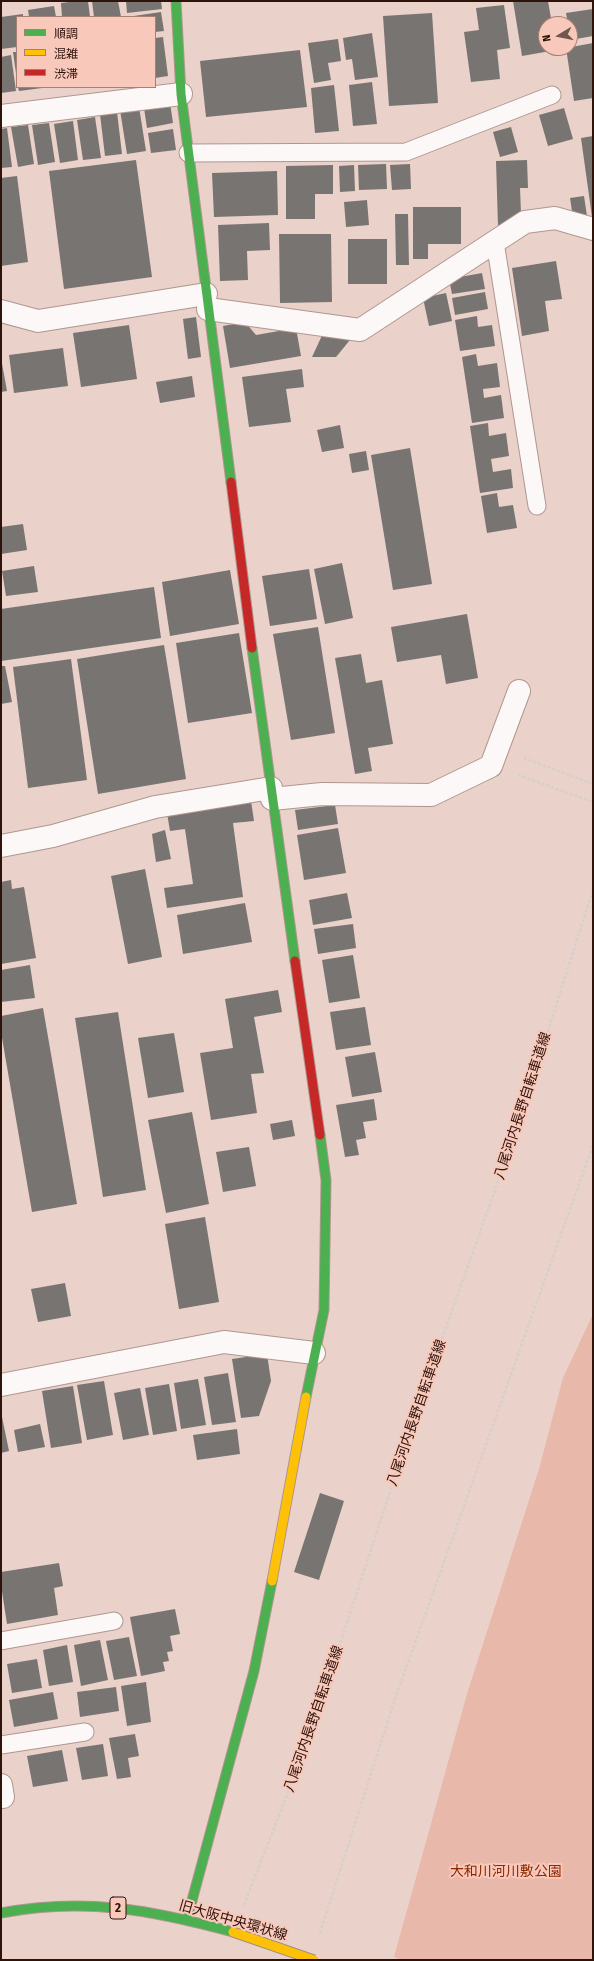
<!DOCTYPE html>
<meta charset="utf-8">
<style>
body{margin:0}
#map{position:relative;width:594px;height:1961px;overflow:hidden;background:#ead1c9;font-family:"Fira Sans Condensed","Noto Sans JP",sans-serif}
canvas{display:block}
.frame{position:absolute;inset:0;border:2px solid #2e130b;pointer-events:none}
.legend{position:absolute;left:16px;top:16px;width:140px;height:72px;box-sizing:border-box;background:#f8c9bb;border:1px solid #a78075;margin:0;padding:5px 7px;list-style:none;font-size:12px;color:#2e130b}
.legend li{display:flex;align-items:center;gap:8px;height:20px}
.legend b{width:20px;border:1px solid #a78075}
.north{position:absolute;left:538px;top:16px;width:40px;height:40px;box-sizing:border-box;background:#f8c9bb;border:1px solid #a78075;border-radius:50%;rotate:260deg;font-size:11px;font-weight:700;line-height:16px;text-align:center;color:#2e130b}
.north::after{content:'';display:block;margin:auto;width:14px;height:18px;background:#70564e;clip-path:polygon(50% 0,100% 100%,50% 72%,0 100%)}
</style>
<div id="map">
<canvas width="594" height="1961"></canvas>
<div class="frame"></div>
<ul class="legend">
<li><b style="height:5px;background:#4caf50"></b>順調</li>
<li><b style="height:5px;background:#ffc107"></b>混雑</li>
<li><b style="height:5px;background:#c62828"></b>渋滞</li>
</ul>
<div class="north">N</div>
</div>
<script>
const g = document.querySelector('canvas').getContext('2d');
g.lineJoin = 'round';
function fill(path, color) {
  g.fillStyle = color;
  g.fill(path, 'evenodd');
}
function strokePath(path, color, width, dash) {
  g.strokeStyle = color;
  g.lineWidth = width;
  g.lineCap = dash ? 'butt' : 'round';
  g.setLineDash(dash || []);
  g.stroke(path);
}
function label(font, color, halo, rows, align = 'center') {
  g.font = font + ' "Fira Sans Condensed","Noto Sans JP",sans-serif';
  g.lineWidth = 4;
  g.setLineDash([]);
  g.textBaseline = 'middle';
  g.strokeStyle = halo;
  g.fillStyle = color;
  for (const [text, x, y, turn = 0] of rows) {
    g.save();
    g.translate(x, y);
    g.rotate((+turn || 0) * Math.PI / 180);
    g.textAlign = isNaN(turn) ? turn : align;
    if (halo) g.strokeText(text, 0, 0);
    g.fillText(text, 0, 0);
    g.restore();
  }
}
const green = new Path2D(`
 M593,1314V1960H402L394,1957L467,1694L539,1469L563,1378Z`);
const building = new Path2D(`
 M77,1H88L90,17H62L61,3Z
 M92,1H118L121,17H94Z
 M126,1H161L162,9L127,13Z
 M513,1H548L552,24H546V48H556V50L522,56Z
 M504,5L510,48L497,50L500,79L471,82L464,32L479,30L476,8Z
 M54,6L56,17H29L28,10Z
 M593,9V36L570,40V24H568L566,13Z
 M161,12L164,31L155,32V17H127Z
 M432,13L438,103L389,106L383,16Z
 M23,14V17H17V47L1,49V17Z
 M372,33L378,77L355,80L352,59L346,60L343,38Z
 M163,37L168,76L155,78V38Z
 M338,39L341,61L328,63L331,80L314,83L308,43Z
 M593,43V98L574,101L566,48Z
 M300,50L307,107L206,117L200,61Z
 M13,52H17V73H16Z
 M11,55L16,91L1,93V57Z
 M372,82L377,124L353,126L349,85Z
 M334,85L339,131L315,133L311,88Z
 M18,87H42V88L19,91Z
 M170,103L173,123L147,128L144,108Z
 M139,107L146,151L127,154L120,110Z
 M564,108L573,139L548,146L539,115Z
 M117,112L122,154L105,156L100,114Z
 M95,117L101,158L83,160L77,120Z
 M73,121L78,160L60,163L54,124Z
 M49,123L55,162L38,165L32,125Z
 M28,125L34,164L18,167L11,127Z
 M511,127L518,152L500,157L493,132Z
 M7,128L12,167L1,168V129Z
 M173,129L176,150L151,153L148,133Z
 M593,136V217H592L581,138Z
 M136,160L152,277L64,289L49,171Z
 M527,160L528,188H520L521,214L498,226L496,161Z
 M386,164L387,189L359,190L358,165Z
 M410,164L411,189L392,190L390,165Z
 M333,165V194H315V219H286V166Z
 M354,165L355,191L340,192L339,166Z
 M277,171L278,215L214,217L212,173Z
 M17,176L28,262L1,266V178Z
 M584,196L587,216L573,218L570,198Z
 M367,200L369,225L346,227L344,202Z
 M413,207H461V244H428V259H413Z
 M395,214H408L409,265H396Z
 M269,223L270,250L247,251L248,280L220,281L218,225Z
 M279,234H331L332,302L280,303Z
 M348,239H387V284H348Z
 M556,261L562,299L545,301L549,331L522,336L512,268Z
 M482,273L485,289L452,294L449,279Z
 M485,292L488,309L455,315L452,298Z
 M446,293L452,321L429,326L423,298Z
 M477,316L478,327L492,325L495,346L460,351L455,320Z
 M196,317L201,357L188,359L183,319Z
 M245,322L256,335L296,328L301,356L230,368L223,326Z
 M129,325L137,379L81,387L73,333Z
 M325,329L350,340L336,357H312Z
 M63,348L68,386L14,393L9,355Z
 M476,354L478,366L497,363L500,387L483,389L484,398L501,395L504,418L472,423L462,357Z
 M1,358L7,391L1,392Z
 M302,369L304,387L286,389L291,422L249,427L242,377Z
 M192,376L195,397L160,403L156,382Z
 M488,423L489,436L506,433L509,456L491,459L493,472L511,469L513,488L480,493L470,426Z
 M340,425L344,448L322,452L317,430Z
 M410,448L432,584L393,590L371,455Z
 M366,451L369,470L352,473L349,454Z
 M497,493L499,507L513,505L517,528L487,533L481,496Z
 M23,524L27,550L1,554V527Z
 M342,563L353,618L325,624L314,569Z
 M34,566L38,592L6,596L2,571Z
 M309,569L317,619L270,626L262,576Z
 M230,570L239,624L170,636L162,582Z
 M154,587L161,638L1,661V609Z
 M467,614L478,678L446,684L441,655L397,662L391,627Z
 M318,627L335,733L291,740L273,634Z
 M239,633L252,713L188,723L176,643Z
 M164,645L186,779L98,794L77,659Z
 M361,654L366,683L382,680L393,744L368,748L372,771L355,774L335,658Z
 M71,659L87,780L28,788L13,667Z
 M1,666H5L12,702L1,704Z
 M251,801L254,821L233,823L243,897L167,908L164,888L193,884L185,829L170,831L167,813Z
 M335,805L338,824L298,830L295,810Z
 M338,828L346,873L304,880L297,835Z
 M165,830L171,859L156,862L152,834Z
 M145,869L162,957L128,964L111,876Z
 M11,880L12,889L24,887L36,958L1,964V882Z
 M347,893L352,918L313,925L309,900Z
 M245,903L252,942L183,954L177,915Z
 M353,924L356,948L318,954L314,929Z
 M353,955L360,998L329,1003L322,960Z
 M30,965L35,998L1,1002V970Z
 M278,990L282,1012L254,1017L264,1073L251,1074L257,1113L211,1120L200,1053L233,1048L225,999Z
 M365,1007L371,1045L336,1050L330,1012Z
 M43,1008L77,1204L32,1212L1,1032V1016Z
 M118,1012L146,1190L103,1197L75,1018Z
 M174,1033L184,1092L148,1098L138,1038Z
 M375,1052L382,1092L352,1097L345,1057Z
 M374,1099L377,1120L363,1122L366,1138L356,1140L359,1155L345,1157L336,1105Z
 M192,1112L209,1204L166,1213L148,1120Z
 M292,1120L295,1136L273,1140L270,1124Z
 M249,1147L256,1186L223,1192L216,1152Z
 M205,1217L219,1302L179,1309L165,1224Z
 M65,1283L71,1316L38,1322L31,1289Z
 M267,1354L271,1381L259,1416L241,1418L232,1359Z
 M228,1373L236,1422L212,1425L204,1377Z
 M198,1379L206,1425L181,1429L174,1383Z
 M104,1381L113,1435L87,1440L77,1385Z
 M169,1384L177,1431L153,1435L145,1388Z
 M73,1386L82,1443L51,1448L42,1391Z
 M140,1388L149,1435L123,1440L114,1393Z
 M1,1412L9,1451L1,1453Z
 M40,1424L45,1447L18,1452L14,1430Z
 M237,1429L240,1454L197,1460L193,1435Z
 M320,1493L344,1501L319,1580L294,1572Z
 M59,1563L63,1586L54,1588L58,1615L7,1624L1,1585V1572Z
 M175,1609L180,1634L170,1636L173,1651L167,1652L169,1661L163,1662L165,1671L141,1676L130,1617Z
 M129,1637L137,1676L114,1680L106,1641Z
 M100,1640L108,1680L81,1686L74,1645Z
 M67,1645L73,1682L49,1686L43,1650Z
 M37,1659L42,1688L12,1693L7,1664Z
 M146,1682L151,1722L127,1726L121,1686Z
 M116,1687L119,1711L80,1717L77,1692Z
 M53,1692L58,1719L14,1727L9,1700Z
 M135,1734L139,1756L128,1758L131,1777L117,1779L109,1738Z
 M103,1744L108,1776L82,1780L76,1748Z
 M62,1750L68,1781L33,1787L27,1756Z`);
const path = new Path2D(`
 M524,758L593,784
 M518,775L593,802
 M244,1905L308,1741L422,1395L515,1134L593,890
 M320,1933L394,1702L593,1145`);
const lane = new Path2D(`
 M188,153L406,152L552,95
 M495,242L537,506
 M1,1641L114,1621
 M1,1745L85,1732`);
const street = new Path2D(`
 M1,116L181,94
 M208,309L360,330L525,222L555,218L593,229
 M1,311L38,321L206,294
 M272,799L322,794L431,795L491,766L519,691
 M1,846L53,836L155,807L271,788
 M1,1385L224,1342L314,1353
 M1,1785L3,1797`);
const fast = new Path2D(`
 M176,1L181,94L231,482
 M252,648L295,961
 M306,1397L324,1310L326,1180L320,1135
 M1,1913C84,1897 152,1910 233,1932
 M187,1919L254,1671L272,1581`);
const slow = new Path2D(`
 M272,1581L306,1397`);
const jam = new Path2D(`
 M231,482L252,648
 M295,961L320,1135`);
const slowBridge = new Path2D(`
 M233,1932L314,1960`);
const shields = [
 [118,1908,16]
];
const shieldNames = [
 ["2",118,1908]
];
const streetNames = [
 ["八尾河内長野自転車道線",523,1106,-72],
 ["八尾河内長野自転車道線",417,1413,-71],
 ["八尾河内長野自転車道線",314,1719,-71],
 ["旧大阪中央環状線",233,1921,16]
];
const parkNames = [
 ["大和川河川敷公園",506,1872]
];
fill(green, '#e8b8aa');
fill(building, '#787472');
strokePath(lane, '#af978f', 19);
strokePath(street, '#af978f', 24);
strokePath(fast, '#af978f', 11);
strokePath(slow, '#af978f', 11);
strokePath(jam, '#af978f', 11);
strokePath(path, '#d7cfcc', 2.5, [3, 2]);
strokePath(lane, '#fcf8f7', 17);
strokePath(street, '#fcf8f7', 22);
strokePath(fast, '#4caf50', 9);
strokePath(slow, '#ffc107', 9);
strokePath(jam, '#c62828', 9);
strokePath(slowBridge, '#9f907d', 11, []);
strokePath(slowBridge, '#ffc107', 9);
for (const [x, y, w] of shields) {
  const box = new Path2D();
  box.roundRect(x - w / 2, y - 11, w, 22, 3);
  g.fillStyle = '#f8c9bb';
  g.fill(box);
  strokePath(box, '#2e130b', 1);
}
label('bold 13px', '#2e130b', null, shieldNames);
label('14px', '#2e130b', '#f8c9bb', streetNames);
label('14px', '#8c2700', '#f8c9bb', parkNames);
</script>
